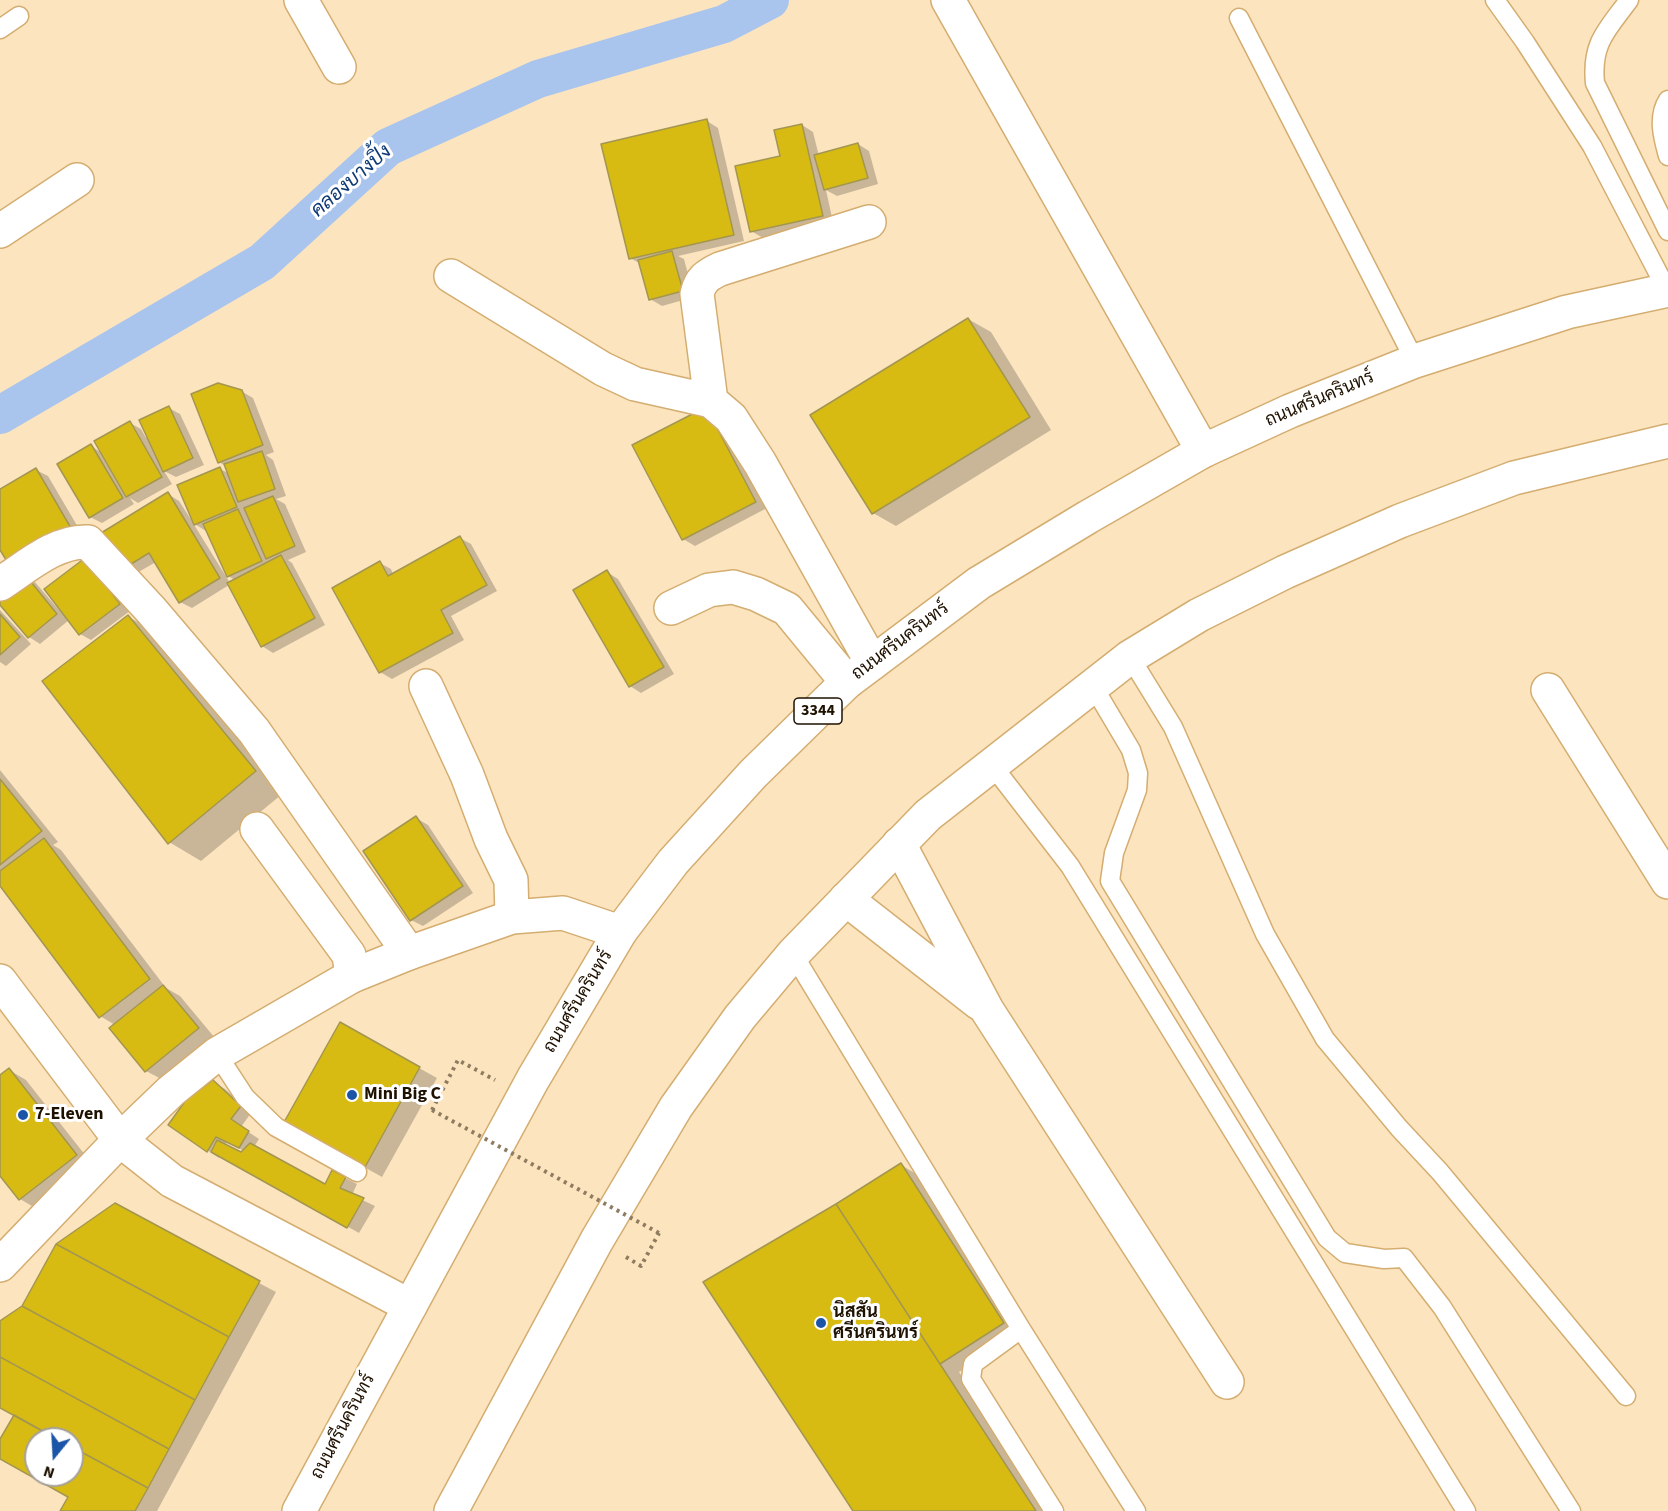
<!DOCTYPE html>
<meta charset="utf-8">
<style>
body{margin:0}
#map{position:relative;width:1668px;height:1511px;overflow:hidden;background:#fce4bf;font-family:"Source Sans 3",sans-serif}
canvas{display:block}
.north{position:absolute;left:24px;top:1427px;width:60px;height:60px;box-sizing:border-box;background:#fff;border:2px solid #a5a099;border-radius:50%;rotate:198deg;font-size:16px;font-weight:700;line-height:24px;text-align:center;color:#1f1100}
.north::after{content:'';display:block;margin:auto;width:21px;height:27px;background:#1c55a7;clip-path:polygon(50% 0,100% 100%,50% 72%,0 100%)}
</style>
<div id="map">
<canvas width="1668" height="1511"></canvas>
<div class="north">N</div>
</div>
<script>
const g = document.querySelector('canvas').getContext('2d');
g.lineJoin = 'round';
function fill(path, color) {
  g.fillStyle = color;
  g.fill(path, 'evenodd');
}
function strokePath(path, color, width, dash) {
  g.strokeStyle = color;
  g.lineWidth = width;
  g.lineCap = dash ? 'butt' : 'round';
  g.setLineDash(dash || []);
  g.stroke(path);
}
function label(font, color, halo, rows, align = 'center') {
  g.font = font + ' "Source Sans 3",Sarabun,sans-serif';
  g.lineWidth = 6;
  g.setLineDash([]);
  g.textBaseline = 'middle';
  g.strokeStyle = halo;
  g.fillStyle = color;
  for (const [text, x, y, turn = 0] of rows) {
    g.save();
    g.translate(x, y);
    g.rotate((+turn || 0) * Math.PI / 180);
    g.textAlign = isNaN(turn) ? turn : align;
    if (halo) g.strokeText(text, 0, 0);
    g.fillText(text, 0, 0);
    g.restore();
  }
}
const shadow = new Path2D(`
 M707,121L718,128L744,241L678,256L684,259L694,297L662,306L650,299L641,264L630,258Z
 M802,125L813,132L819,156L858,144L869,151L878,184L837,196L826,190L833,222L763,238L751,231L782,157Z
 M968,319L991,332L1051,430L896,526L873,513Z
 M241,391L253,398L274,452L266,455L273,460L286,496L276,499L285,504L306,552L288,560L292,563L325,625L273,653L262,646L229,585L192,608L180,602L156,562L135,574L124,568L168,494L179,501L192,521L220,469L230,474L227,467L219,462ZM193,523L206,531L228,576L235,580L230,583Z
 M169,408L180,414L204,465L176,477L164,471L172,484L138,503L130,498L134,504L102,523L90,517L91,446L102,453L130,423L141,429L146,438Z
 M717,415L767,508L695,546L683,539Z
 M36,470L48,476L82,534L0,546V490Z
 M460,538L471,544L497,591L451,616L464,640L392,679L380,672V563L391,569L393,574Z
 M85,560L130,611L91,640L80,634L69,620L40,644L29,637L0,602L23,574L34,581L59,610Z
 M607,572L618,579L674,674L641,693L630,686Z
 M0,610L31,644L6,666L0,662Z
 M129,617L160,635L287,790L201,861L169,842Z
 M0,770L58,842L53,845L61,850L166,988L180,996L215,1038L163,1080L146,1071L115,1025L100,1016L0,884Z
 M416,818L428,825L473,893L423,926L411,920Z
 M340,1024L437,1078L382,1177L285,1123Z
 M9,1070L26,1080L93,1165L37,1209L20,1199L0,1174V1077Z
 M213,1082L225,1089L251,1113L241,1127L259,1139L254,1147L325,1187L345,1178L357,1184L352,1195L375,1206L359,1233L220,1156L219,1158L170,1125ZM227,1142L244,1151L242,1154L225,1146Z
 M901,1165L918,1175L1020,1334L959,1372L1051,1511H855Z
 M259,1283L276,1292L157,1511H62L70,1497L0,1457V1443L15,1415L0,1407V1323ZM36,1439H72V1475H36Z`);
const canal = new Path2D(`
 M0,415L262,262L388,147L538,79L724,24L770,0`);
const building = new Path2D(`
 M707,119L734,235L629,259L601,144Z
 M802,124L823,216L750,232L735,166L780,156L774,130Z
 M858,143L868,178L824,190L814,155Z
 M672,251L683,291L649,300L638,260Z
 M968,318L1030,417L872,514L810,415Z
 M218,383L242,390L263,445L218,463L191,394Z
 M169,406L193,458L163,472L139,420Z
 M706,407L756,502L682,540L632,445Z
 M130,421L162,477L126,497L94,441Z
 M91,444L123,498L89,518L57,464Z
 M262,451L275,489L238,502L224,464Z
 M220,467L237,507L194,525L177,485Z
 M36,468L71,528L8,563L0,550V489Z
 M168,492L220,578L179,603L149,553L123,569L101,533Z
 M273,496L295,546L266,559L244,508Z
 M238,509L262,561L227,577L203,524Z
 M460,536L487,585L441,610L453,633L379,673L332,588L380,561L388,576Z
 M281,555L315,618L261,647L227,583Z
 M85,558L120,604L79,635L44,589Z
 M607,570L664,667L629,687L573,590Z
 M23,572L57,614L28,638L0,605V591Z
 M0,614L20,637L0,655Z
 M128,615L256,771L168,844L42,681Z
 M0,779L42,831L0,865Z
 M416,816L463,886L410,921L363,851Z
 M44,838L150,979L99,1018L0,886V871Z
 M163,985L199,1028L145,1072L109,1028Z
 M340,1022L420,1067L364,1169L283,1124Z
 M9,1068L77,1155L19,1200L0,1176V1075Z
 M213,1080L241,1106L231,1119L249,1131L239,1148L216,1137L207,1152L168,1125L186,1100Z
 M217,1140L241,1152L250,1143L325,1184L332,1170L346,1177L340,1188L364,1198L347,1228L211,1152Z
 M901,1163L1004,1323L940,1364L836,1204Z
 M115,1203L260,1281L229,1337L56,1244Z
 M836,1204L940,1364L1036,1511H853L703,1282Z
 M56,1244L229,1337L195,1400L22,1306Z
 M22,1306L195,1400L169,1449L0,1357V1321Z
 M0,1357L169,1449L148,1488L72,1447V1439H57L0,1408Z
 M14,1415L57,1439H36V1475H72V1447L148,1488L135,1511H60L68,1497L0,1459V1439Z`);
const path = new Path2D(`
 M432,1110L458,1060L495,1080
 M626,1257L641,1266L659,1233`);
const service = new Path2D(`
 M1495,0L1525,42L1592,146L1667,290
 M1629,0C1607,30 1591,43 1595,83L1668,231
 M1239,18L1415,361
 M0,29L19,16
 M1668,100C1657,117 1663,138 1668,156
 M1130,657L1173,727L1265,934L1325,1039L1399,1128L1440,1172L1626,1396
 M1093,686L1131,750L1138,773L1137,790L1114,853L1110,881L1327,1238L1345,1253L1384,1259L1404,1258L1442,1307L1571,1511
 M992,765L1070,866L1466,1511
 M793,954L1021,1329L1136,1511
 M217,1054L245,1097L276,1127L357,1172
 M1021,1329L973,1364L971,1379L1054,1511`);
const minor = new Path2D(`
 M301,0L339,67
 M948,0L1203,451
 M0,231L77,180
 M451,276L603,369L635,384L711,401L731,418L760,463L872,663
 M711,401L697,294C700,280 707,275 720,269L869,222
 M0,584C25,568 56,540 88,542L151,610L254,731L409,953
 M671,608L709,590L733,587L756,594L787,609L847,682
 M426,686L467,775L491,839L511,880L512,917
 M1548,690L1668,882
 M257,829L349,955L352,976
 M899,844L987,1010L1227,1382
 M846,899L979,1003
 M0,981L120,1140L172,1181L410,1306`);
const tertiary = new Path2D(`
 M0,1265L120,1140L171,1091L217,1054L352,976L409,953L512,917L563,913L620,932`);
const primary = new Path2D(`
 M299,1511L533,1079L620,932L673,862L753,774L847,682L979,583L1088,517L1203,451L1290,411L1415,361L1567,312L1668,290
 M451,1511L597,1240L676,1107L740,1017L793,954L928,815L1130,657L1199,615L1285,572L1400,521L1514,478L1668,441`);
const pathBridge = new Path2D(`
 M432,1110L659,1233`);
const markers = [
 [352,1095,6,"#1c55a7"],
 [23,1115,6,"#1c55a7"],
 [821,1323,6,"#1c55a7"]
];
const shields = [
 [818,711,48]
];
const shieldNames = [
 ["3344",818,711]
];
const streetNames = [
 ["ถนนศรีนครินทร์",1320,400,-23],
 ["ถนนศรีนครินทร์",901,642,-37],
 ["ถนนศรีนครินทร์",579,1002,-59],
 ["ถนนศรีนครินทร์",344,1427,-62]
];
const poiNames = [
 ["Mini Big C",364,1095],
 ["7-Eleven",35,1115],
 ["นิสสัน",833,1313],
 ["ศรีนครินทร์",833,1334]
];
const waterNames = [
 ["คลองบางปิ้ง",352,182,-41]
];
fill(shadow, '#0003');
strokePath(canal, '#a9c5ed', 38);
fill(building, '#d7bb13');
strokePath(building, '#a39651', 1.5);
strokePath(service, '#d4ad70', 21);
strokePath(minor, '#d4ad70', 36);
strokePath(tertiary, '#d4ad70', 36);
strokePath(primary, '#d4ad70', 36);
strokePath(path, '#8e7b60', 4, [3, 4.5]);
strokePath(service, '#fff', 18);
strokePath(minor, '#fff', 33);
strokePath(tertiary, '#fff', 33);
strokePath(primary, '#fff', 33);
strokePath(pathBridge, '#8e7b60', 4, [3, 4.5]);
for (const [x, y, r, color] of markers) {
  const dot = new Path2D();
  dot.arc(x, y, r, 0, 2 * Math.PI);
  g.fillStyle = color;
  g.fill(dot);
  strokePath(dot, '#fff', 2);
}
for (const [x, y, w] of shields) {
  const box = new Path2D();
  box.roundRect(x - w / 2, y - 13, w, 26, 4.5);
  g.fillStyle = '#fff';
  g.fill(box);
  strokePath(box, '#1f1100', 1.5);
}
label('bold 16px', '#1f1100', null, shieldNames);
label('18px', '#1f1100', '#fff', streetNames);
label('bold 18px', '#1f1100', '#fff', poiNames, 'left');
label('italic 20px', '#0e3976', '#fff', waterNames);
</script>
